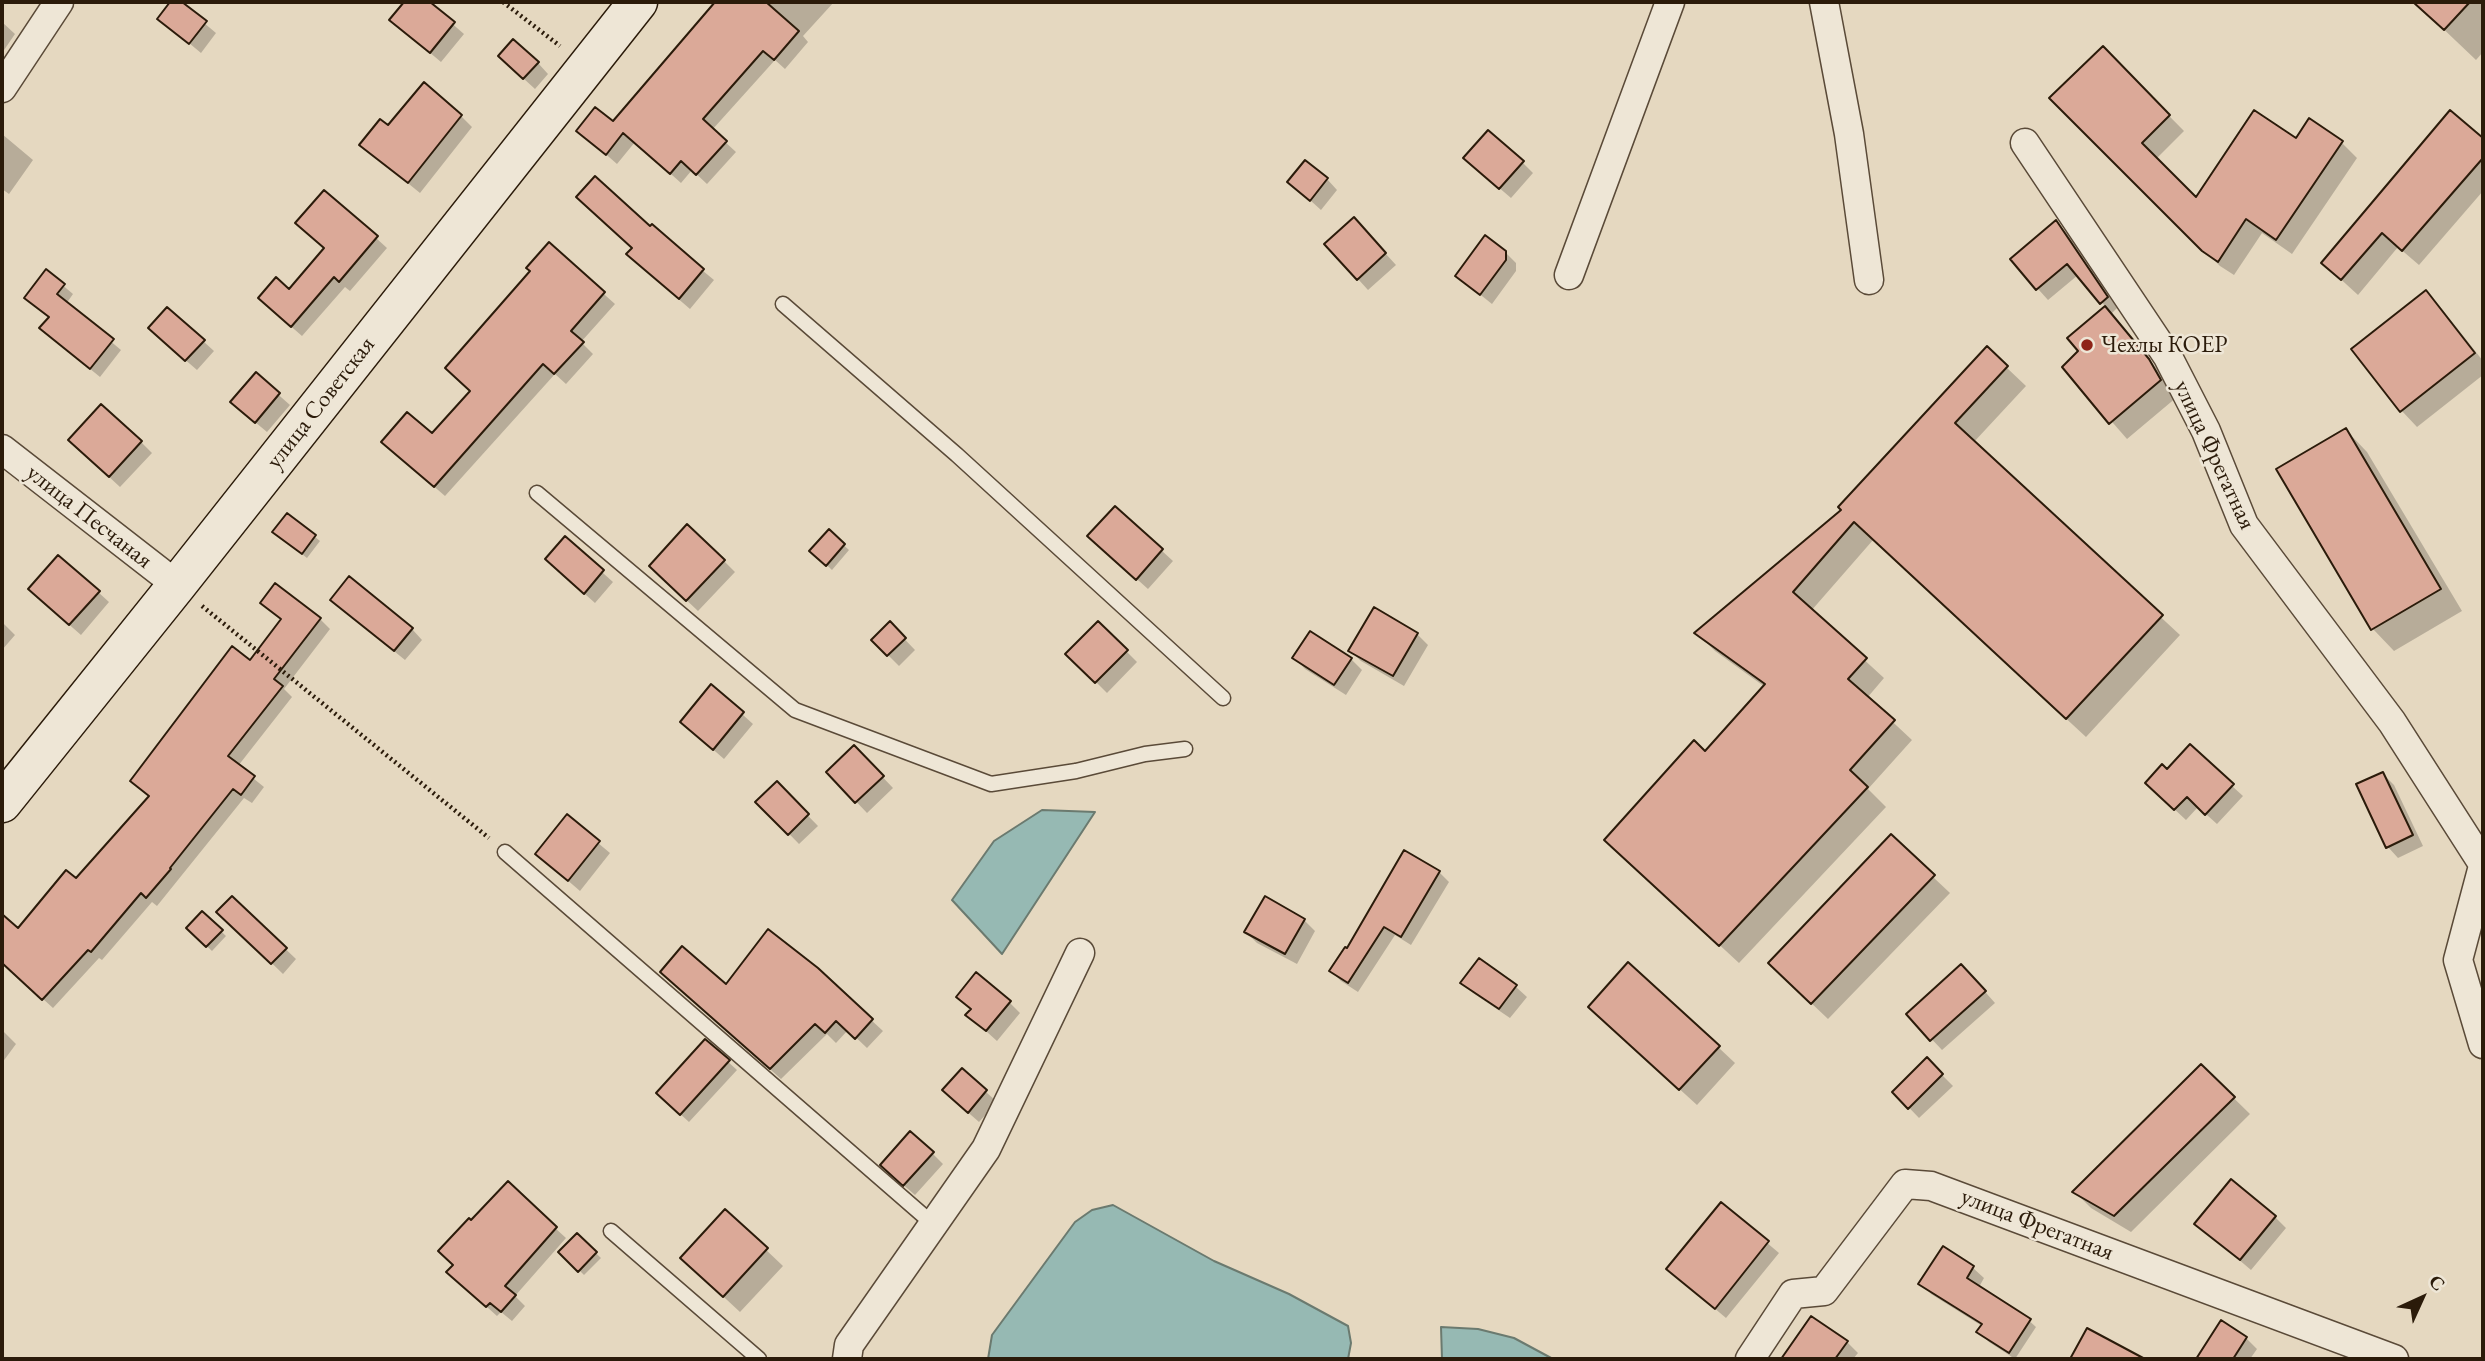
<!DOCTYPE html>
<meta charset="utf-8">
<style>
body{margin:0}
#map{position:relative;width:2485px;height:1361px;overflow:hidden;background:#e5d8c0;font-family:"EB Garamond",serif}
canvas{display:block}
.frame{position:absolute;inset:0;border:4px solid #2b1b0a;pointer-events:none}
.north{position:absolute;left:2387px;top:1263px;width:70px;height:70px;-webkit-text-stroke:5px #eee6d6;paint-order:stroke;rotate:45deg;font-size:19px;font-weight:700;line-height:28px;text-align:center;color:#2b1b0a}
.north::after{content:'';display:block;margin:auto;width:24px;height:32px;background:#2b1b0a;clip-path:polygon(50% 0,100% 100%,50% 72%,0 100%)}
</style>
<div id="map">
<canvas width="2485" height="1361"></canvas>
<div class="frame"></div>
<div class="north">С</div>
</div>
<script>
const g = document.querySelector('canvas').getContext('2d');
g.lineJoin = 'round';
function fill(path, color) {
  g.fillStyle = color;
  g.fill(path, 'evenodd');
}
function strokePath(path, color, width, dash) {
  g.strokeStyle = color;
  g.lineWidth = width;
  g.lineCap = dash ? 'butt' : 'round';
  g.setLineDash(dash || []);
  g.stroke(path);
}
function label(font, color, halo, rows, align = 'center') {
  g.font = font + ' "EB Garamond",serif';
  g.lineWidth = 5;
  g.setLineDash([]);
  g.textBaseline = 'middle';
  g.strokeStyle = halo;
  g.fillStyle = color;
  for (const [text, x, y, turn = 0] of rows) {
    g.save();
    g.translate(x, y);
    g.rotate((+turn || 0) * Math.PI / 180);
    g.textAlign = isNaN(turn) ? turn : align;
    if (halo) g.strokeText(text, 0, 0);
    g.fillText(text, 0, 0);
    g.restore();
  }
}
const water = new Path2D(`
 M1042,810L1095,812L1002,954L952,900L994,841Z
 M1113,1205L1214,1261L1289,1294L1348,1326L1351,1343L1348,1359H988L992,1335L1075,1222L1092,1210Z
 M1441,1327L1478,1329L1514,1338L1553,1359H1442Z`);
const shadow = new Path2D(`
 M172,2H179L216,33L201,53L159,18Z
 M406,2H427L464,34L441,62L391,20Z
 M716,2H834L803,36L808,42L785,69L775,60L712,130L736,152L707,184L692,170L681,183L635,142L617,164L578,130L613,123Z
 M2415,2H2483V52L2476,60Z
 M2,22L15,34L2,53Z
 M2103,49L2184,131L2156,159L2196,200L2296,140L2342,143L2357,158L2292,254L2262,233L2234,275L2220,266L2051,98Z
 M538,63L548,74L535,89L511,67Z
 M2451,113L2483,141V191L2419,265L2398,247L2358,295L2323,263Z
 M461,116L472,127L420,193L361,145L388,128Z
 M2,134L33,160L9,194L2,189Z
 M1522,162L1533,173L1511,198L1476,168Z
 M1327,179L1337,190L1321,210L1290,182Z
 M2056,222L2067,233L2117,308L2111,314L2165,378L2177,397L2127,439L2064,367L2080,351L2106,307L2078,275L2048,300L2012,260Z
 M651,228L714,280L690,309L639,265Z
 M1364,230L1396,265L1368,290L1358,279Z
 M376,238L387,248L350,291L345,287L302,336L271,309L289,292L326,249Z
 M549,245L615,304L581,342L593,354L566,384L555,374L445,496L394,452L432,436L472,391L532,271Z
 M1505,252L1516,263V271L1492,304L1457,276Z
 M47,272L73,294L66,304L121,350L100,377L51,337L50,318L36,307Z
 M2426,293L2442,309L2483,361V375L2417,427L2401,410Z
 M161,339L203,341L214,351L197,370Z
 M1987,349L2026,386L1973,443L2180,635L2086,737L1873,540L1811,611L1884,678L1867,698L1912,740L1868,789L1886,807L1739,963L1606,840L1705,753L1765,687L1715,651L1697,633L1843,510Z
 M256,375L290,405L267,432L243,412Z
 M2346,430L2367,452L2462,611L2394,651L2373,629Z
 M141,442L152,453L120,487L81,451Z
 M1115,508L1173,561L1148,589L1101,547Z
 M288,515L320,541L307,558L280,537Z
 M829,532L849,550L832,570L812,551Z
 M565,539L613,582L595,603L558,570Z
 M724,561L735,572L698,611L662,577Z
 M98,592L109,602L81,635L41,600Z
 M262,603L320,619L330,629L284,689L292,697L238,766L264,787L252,803L244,798L157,906L152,902L102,960L99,958L53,1008L2,962V933L10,924L18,931L76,881L150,797L132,781L250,662L282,620Z
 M343,610L412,629L422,640L405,660Z
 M2,622L15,635L2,650Z
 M1098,623L1137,662L1107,693L1068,654Z
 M890,624L915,650L899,666L873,640Z
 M1417,634L1428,645L1404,686L1361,661L1350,651Z
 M1295,658L1351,659L1362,670L1346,695L1305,669Z
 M712,687L753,724L724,759L693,732Z
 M854,747L893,788L867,813L828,772Z
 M2167,771L2232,786L2243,796L2217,824L2198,807L2186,820L2158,794Z
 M2383,774L2394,785L2423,846L2398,858L2388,847Z
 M777,784L818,826L799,844L758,802Z
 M567,817L610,853L580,891L537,854Z
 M1439,872L1449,882L1411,945L1395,935L1358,992L1341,981L1331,971L1347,950Z
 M1933,877L1950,893L1828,1019L1786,979Z
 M232,898L296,959L283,974L219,912Z
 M202,913L226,936L212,951L188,928Z
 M1304,920L1315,931L1297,964L1257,943L1246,932Z
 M1479,960L1516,987L1527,997L1510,1018L1473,993L1462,982Z
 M817,970L883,1031L867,1048L848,1030L836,1043L827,1034L781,1079L673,982L726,986Z
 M1972,977L1995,1003L1942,1050L1908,1014Z
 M958,996L1010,1003L1020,1013L997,1041L968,1015L972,1010Z
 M1607,1023L1718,1047L1735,1063L1697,1105Z
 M2,1030L16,1044L2,1063Z
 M705,1041L737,1070L689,1122L666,1101Z
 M1927,1060L1953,1086L1919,1118L1894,1092Z
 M2201,1066L2250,1114L2131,1232L2091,1208L2075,1192Z
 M962,1070L997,1102L979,1122L955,1101Z
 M932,1153L943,1164L915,1195L893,1176Z
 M1721,1204L1779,1253L1726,1318L1668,1269Z
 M725,1211L783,1266L740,1312L699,1274Z
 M2275,1217L2286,1228L2251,1270L2197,1224Z
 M555,1228L566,1238L515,1296L525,1306L512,1321L501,1312L497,1316L459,1282Z
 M577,1235L601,1258L584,1275L561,1252Z
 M1943,1248L1973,1268L1984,1278L1979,1287L2025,1317L2036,1327L2015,1359L1989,1342L1979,1332L1982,1326L1931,1294L1921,1283Z
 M1811,1318L1847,1342L1858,1353L1853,1359H1783Z
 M2222,1322L2246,1338L2257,1349L2250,1359H2198Z`);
const building = new Path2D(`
 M170,2H182L207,21L189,44L157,19Z
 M404,2H430L455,22L430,53L389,20Z
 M715,2H766L799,31L774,60L763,51L703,119L727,141L696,175L681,161L670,174L623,133L606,155L576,131L595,107L613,121Z
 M2413,2H2470L2444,30Z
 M513,39L539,62L523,79L498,56Z
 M2103,46L2170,115L2142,143L2196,197L2254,110L2296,138L2309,118L2343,141L2276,240L2246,219L2218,262L2202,251L2049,98Z
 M424,82L462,115L408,183L359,145L380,119L388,125Z
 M2450,110L2483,138V158L2402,251L2382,233L2341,280L2321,263Z
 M1488,130L1524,161L1499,189L1463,158Z
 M1305,160L1328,178L1310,201L1287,182Z
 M595,176L650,226L652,224L704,269L679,299L626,254L632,248L576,197Z
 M324,190L378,236L339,282L334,277L291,327L258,298L276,277L289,289L324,248L295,223Z
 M1354,217L1386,253L1357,280L1324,244Z
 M2056,220L2108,297L2100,304L2067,264L2036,290L2010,259Z
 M1485,235L1506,251V260L1480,295L1455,276Z
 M549,242L605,292L571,331L584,342L554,374L543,364L434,487L381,442L407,412L432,433L470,391L445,368L530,271L526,268Z
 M46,269L65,284L57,294L114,339L90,369L39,328L49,317L24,298Z
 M2426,290L2475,353L2400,412L2351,349Z
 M2105,306L2149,359L2161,380L2109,424L2062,367L2078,351L2067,338Z
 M167,307L205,340L185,361L148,328Z
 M1987,346L2008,366L1955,423L2163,615L2066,719L1854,522L1793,592L1867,658L1848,679L1895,720L1850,770L1868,787L1719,946L1604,840L1694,740L1705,751L1765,684L1694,633L1841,510L1838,507Z
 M256,372L280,393L255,423L230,402Z
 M101,404L142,441L109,477L68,440Z
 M2346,428L2441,589L2371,630L2276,469Z
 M1115,506L1163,549L1136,580L1087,536Z
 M287,513L316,535L302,554L272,532Z
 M687,524L725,560L686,601L649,566Z
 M829,529L845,544L826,566L809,551Z
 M565,536L604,570L584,594L545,559Z
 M58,555L100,591L69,625L28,589Z
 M349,576L413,628L394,651L330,600Z
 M275,583L321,618L274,679L283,686L228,756L255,776L241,795L233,789L170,868L171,869L146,898L141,893L91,952L88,950L42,1000L2,963V914L18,928L66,870L76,878L149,796L130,781L232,646L250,660L281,619L260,603Z
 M1374,607L1418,633L1393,676L1348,651Z
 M890,621L906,638L887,656L871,640Z
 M1098,621L1128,650L1095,683L1065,654Z
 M1310,631L1352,658L1334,685L1292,658Z
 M711,684L744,712L713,750L680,722Z
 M2190,744L2234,784L2205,815L2187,797L2174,810L2145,783L2162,764L2167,769Z
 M854,745L884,776L855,803L826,772Z
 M2383,772L2413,835L2386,848L2356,784Z
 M777,781L809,814L788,835L755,802Z
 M567,814L600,841L568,881L535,854Z
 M1891,834L1935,875L1811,1004L1768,963Z
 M1404,850L1440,871L1401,937L1384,927L1348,983L1329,971L1345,947L1347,948Z
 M232,896L287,948L271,964L216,912Z
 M1265,896L1305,919L1285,954L1244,932Z
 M202,911L223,930L206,947L186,928Z
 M768,929L818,968L873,1019L855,1039L836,1021L825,1033L815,1024L770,1069L660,972L682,946L726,984Z
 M1479,958L1517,985L1499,1009L1460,983Z
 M1628,962L1720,1046L1679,1090L1588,1007Z
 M1961,964L1986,991L1930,1041L1906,1014Z
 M976,972L1011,1001L986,1031L965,1015L971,1009L956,997Z
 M705,1039L730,1060L680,1115L656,1093Z
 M1927,1057L1943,1074L1908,1109L1892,1092Z
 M2201,1064L2235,1097L2114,1216L2072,1192Z
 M962,1068L987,1090L968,1113L942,1090Z
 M910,1131L934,1152L903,1186L880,1165Z
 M2231,1179L2276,1216L2240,1260L2194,1224Z
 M508,1181L557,1227L505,1286L516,1295L501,1312L490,1303L486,1307L446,1272L453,1265L438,1251L469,1218L471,1220Z
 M1721,1202L1769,1241L1715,1309L1666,1269Z
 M725,1209L768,1248L723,1297L680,1258Z
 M577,1233L597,1252L578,1272L558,1252Z
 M1943,1246L1974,1266L1967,1278L2031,1319L2009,1353L1976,1332L1982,1324L1918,1284Z
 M1811,1316L1848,1341L1835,1359H1781Z
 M2221,1320L2247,1337L2233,1359H2196Z
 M2087,1328L2145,1359H2070Z`);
const path = new Path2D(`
 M503,2L560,46
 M202,606L489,838`);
const lane = new Path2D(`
 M783,304L957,455L1223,698
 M537,493L795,710L991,784L1076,771L1145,754L1185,749
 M505,852L933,1224
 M611,1231L759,1359`);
const street = new Path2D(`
 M1824,2L1849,134L1869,280
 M2,88L59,2
 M2025,143L2168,357L2206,431L2244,525L2392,722L2483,864
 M1569,275L1670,2
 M2,449L177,585
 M2483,866L2458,960L2483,1044
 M847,1359L849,1345L986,1149L1080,953
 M1750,1359L1793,1294L1824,1291L1905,1184L1931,1186L2394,1359`);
const secondary = new Path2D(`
 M2,803L177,585L638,2`);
const markers = [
 [2087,345,7,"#8f2418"]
];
const poiNames = [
 ["Чехлы КОЕР",2101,345]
];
const streetNames = [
 ["улица Советская",321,403,-52],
 ["улица Фрегатная",2214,455,65],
 ["улица Песчаная",89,517,38],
 ["улица Фрегатная",2037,1225,21]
];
fill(water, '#96b9b3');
strokePath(water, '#6b7a6f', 2);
fill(shadow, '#0003');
fill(building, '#dba998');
strokePath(building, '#2b1b0a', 2);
strokePath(lane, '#5a4a38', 17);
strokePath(street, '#5a4a38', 31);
strokePath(secondary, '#2b1b0a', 41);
strokePath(path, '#2b1b0a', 4.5, [2, 3.5]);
strokePath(lane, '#eee6d6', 14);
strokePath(street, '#eee6d6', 28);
strokePath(secondary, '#eee6d6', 38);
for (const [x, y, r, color] of markers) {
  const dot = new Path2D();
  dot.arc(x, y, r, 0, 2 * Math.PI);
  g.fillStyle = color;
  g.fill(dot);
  strokePath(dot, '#eee6d6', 2.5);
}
label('24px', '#2b1b0a', '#eee6d6', poiNames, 'left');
label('24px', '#2b1b0a', '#eee6d6', streetNames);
</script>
